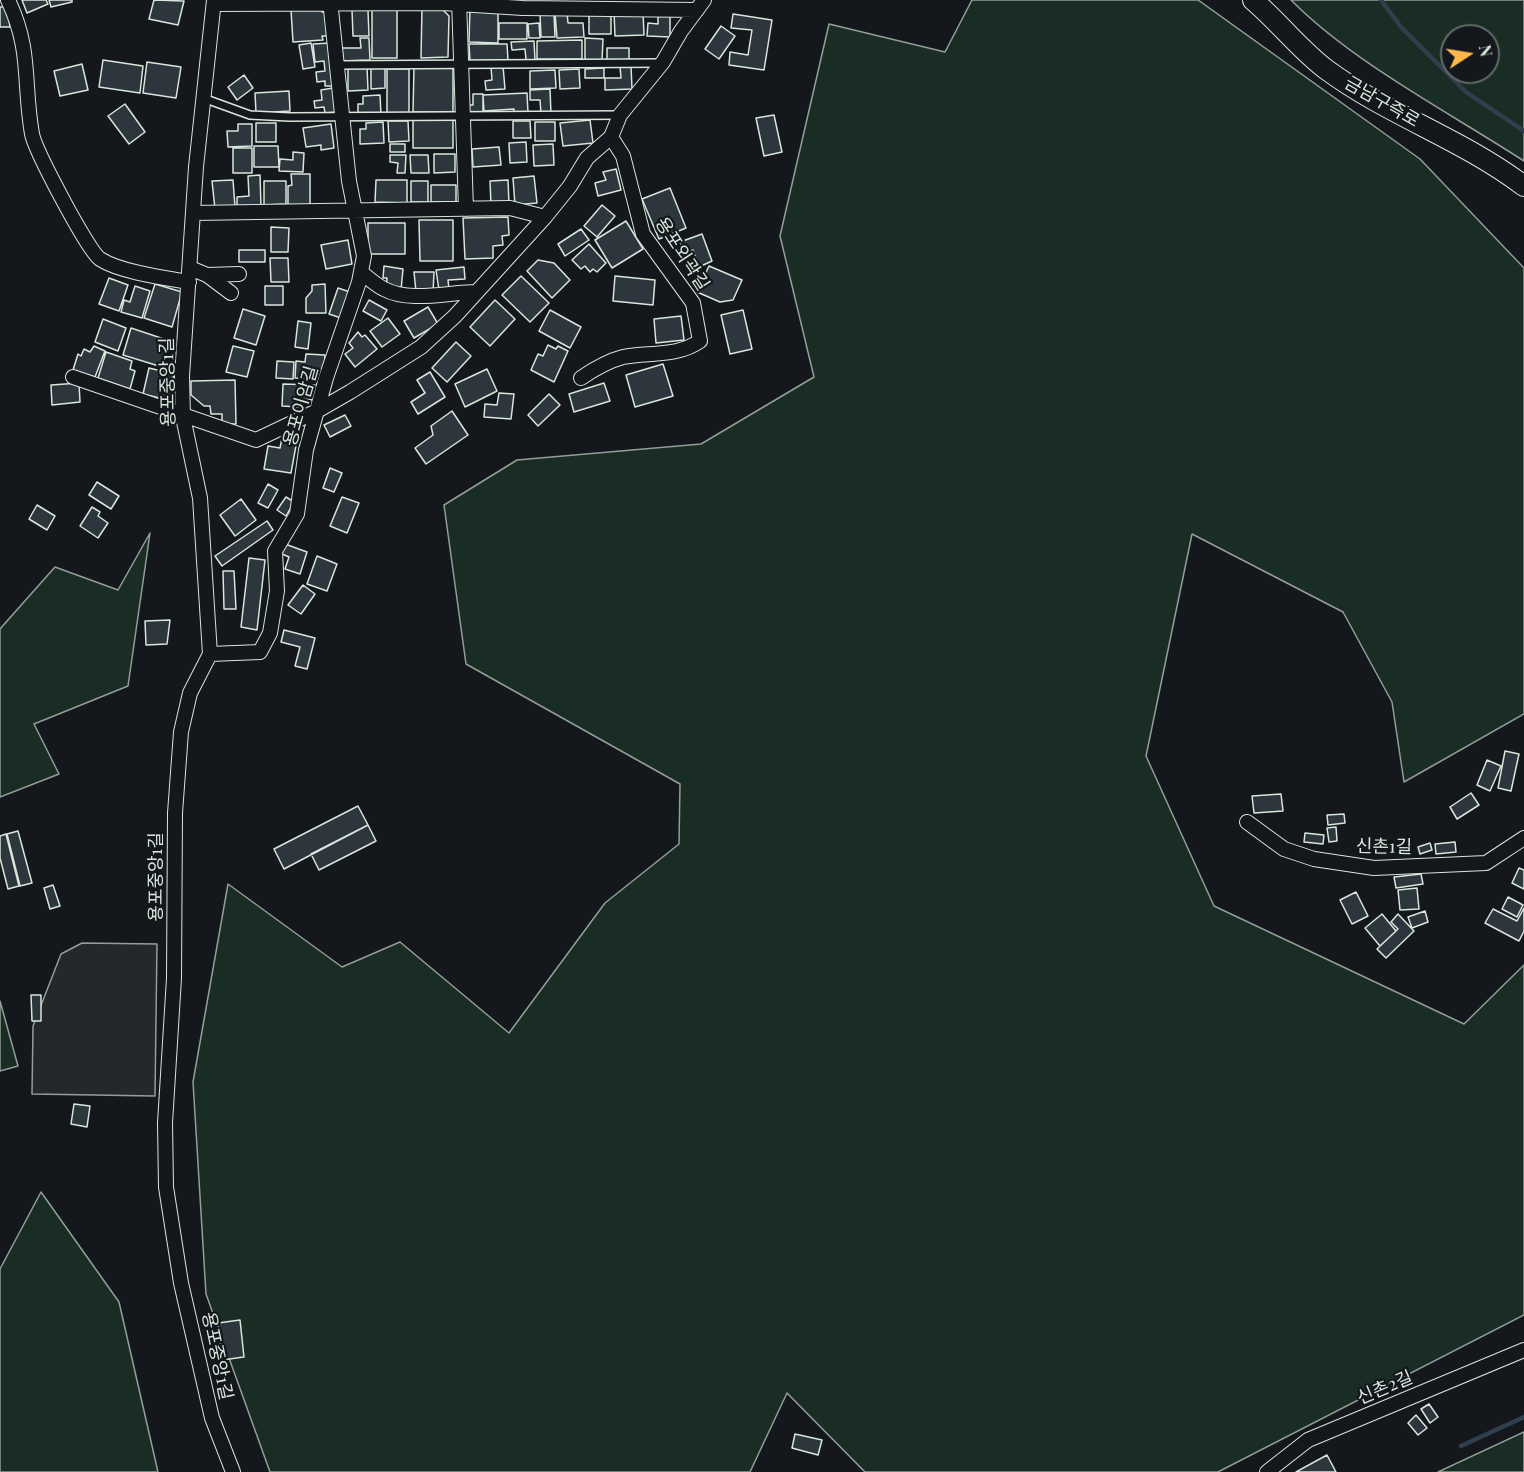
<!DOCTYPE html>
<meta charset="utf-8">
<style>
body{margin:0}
#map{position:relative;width:1524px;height:1472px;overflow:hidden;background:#14181c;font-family:"Playfair Display",serif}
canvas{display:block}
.north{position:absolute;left:1440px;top:24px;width:60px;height:60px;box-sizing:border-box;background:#14181c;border:2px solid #626a69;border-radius:50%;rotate:78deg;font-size:16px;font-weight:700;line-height:24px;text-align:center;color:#d8e6dc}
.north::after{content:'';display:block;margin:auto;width:21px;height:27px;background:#ffb74d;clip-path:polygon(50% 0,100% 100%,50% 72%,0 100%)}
</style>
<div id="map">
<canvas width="1524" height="1472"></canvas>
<div class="north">N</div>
</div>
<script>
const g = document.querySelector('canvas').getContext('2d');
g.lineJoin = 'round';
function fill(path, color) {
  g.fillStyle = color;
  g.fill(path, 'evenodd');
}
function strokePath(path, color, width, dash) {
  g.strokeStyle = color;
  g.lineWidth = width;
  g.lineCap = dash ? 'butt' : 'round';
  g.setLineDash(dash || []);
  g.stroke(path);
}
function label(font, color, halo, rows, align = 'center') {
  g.font = font + ' "Playfair Display","Noto Sans KR",serif';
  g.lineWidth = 4.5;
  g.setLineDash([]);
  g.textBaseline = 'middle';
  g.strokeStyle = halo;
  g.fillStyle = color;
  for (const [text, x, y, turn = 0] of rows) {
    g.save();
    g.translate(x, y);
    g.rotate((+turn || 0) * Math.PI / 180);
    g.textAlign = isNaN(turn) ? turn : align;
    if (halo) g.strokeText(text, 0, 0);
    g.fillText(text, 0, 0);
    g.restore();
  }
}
const green = new Path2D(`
 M972,0H1198L1420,159L1524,268V714L1404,782L1392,702L1343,612L1192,534L1146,756L1214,906L1464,1024L1524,965V1315L1218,1472H865L787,1393L750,1472H270L206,1294L193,1082L228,884L342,967L400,942L509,1033L605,903L679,844L680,784L466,664L444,505L517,460L701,444L814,377L780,236L829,24L945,52Z
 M1291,0H1524V161C1450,113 1352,62 1291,0ZM1452,36H1488V72H1452Z
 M150,533L128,686L34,724L59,774L0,797V629L55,567L118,590Z
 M0,1001L18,1066L0,1071Z
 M41,1192L119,1302L158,1472H0V1269Z
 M1524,1432V1472H1438Z`);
const parking = new Path2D(`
 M82,943L157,944L155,1096L32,1094L33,1026L61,954Z`);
const stream = new Path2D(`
 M1381,0L1401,27L1466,92L1524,131
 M1461,1446L1524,1417`);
const building = new Path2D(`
 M22,0H46L48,4L27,13Z
 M49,0H72V2L51,7Z
 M154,0L184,1L178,25L149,19Z
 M0,7H7L10,27H0Z
 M422,7L441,8L449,16L448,57L421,58Z
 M322,8V12H326L327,36H322L323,40L293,42L291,10Z
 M372,8H397V58H372Z
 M470,8H498V43L469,42Z
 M352,10H368L369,36H353Z
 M567,12L568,23H583L584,37L557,38L555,13Z
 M589,12H611V34H589Z
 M614,12H643L644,35L615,36Z
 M554,13L555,37H541L540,14Z
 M658,14H670V37L647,36L648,23L658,24Z
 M733,14L772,20L764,70L729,65L730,52L748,55L752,30L731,28Z
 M499,23H527V39H499Z
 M539,23L540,38H529L528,24Z
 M721,26L735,36L719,59L705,49Z
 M360,38H369L370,60L343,61L342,48H361Z
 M585,38L603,39L602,61L585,60Z
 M582,40V59H537V41Z
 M534,41L535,60H526L525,49L512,50L511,42Z
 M311,43L315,67L303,69L299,45Z
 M330,43L334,86H325V81L317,82L316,72L325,71L324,61L315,62L313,44Z
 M469,44H507L508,60L470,61Z
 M607,48H629V63H607Z
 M103,60L143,66L140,93L99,87Z
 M147,62L181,67L176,98L143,93Z
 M82,64L88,90L60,96L54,71Z
 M503,66L505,89L486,90L485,81L492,80L491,67Z
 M620,66H631L632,89L605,90V78H621Z
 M348,67H367L368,90L348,91Z
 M371,67H385V88L371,89Z
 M414,68H453V112H413Z
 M604,68V78H585V69Z
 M387,69H409V115H387Z
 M579,69L580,88L560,89L559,70Z
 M555,70L556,88L530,89V71Z
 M244,75L253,88L237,100L228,87Z
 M333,88L336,112L325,113L324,107L315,108L314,101L322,100L321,90Z
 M550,89L551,114H541L540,100H530V90Z
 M289,91L290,111L256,113L255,93Z
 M527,93L528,113L514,114V109L484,111L483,95Z
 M473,94H483V113L463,114V105H473Z
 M380,95L381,115L358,116V104H363V96Z
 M125,104L145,132L129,144L108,116Z
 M774,115L782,152L764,156L756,118Z
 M413,120H453V148H413Z
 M590,120L593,143L563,146L560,123Z
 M388,121H408L409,141L389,142Z
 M513,121H530L531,138H513Z
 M383,122L384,143L360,144V129H366V123Z
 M535,122H555V141H535Z
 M256,123H276V142H256Z
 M238,124H252V146L228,147L227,131H238Z
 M331,124L334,148L321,150V145L306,147L303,128Z
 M526,142L527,162L510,163L509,143Z
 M390,144H405V152H390Z
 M553,144L554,165L534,166L533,145Z
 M254,146H278L279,167H254Z
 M499,147L501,165L473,167L472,149Z
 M233,148H252V173H233Z
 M293,152L304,153L303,172L279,171L280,159L293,160Z
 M434,154H455V172L434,173Z
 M390,155H406L405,173H397L398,163L390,162Z
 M410,155H428L429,173H411Z
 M616,169L621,190L598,196L595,183L606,180L603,172Z
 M291,174H310V205L288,206V186L292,185Z
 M260,175L261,207L237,208V197L249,196L248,176Z
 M534,176L537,203L515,205L513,178Z
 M233,180L235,207L215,209L212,181Z
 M376,180H407V203L375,202Z
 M508,180L509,204L491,205L490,181Z
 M264,181H286V204L264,205Z
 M411,181H428V202H411Z
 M431,185H456V202H431Z
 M670,188L686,228L659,239L642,199Z
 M602,205L615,216L597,237L584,226Z
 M508,217L509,235L502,236L503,245L493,246V258L465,259L463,218Z
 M419,220H453V261H420Z
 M626,221L643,249L612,268L595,240Z
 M368,223H405V254H368Z
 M271,227L289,228L288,252H271Z
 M581,229L589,240L565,256L558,244Z
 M702,234L712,261L699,267L693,250L685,254L680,242Z
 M348,240L352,264L326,269L321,245Z
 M589,244L606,263L597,272L593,269L590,272L585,266L581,269L572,260Z
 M239,250H265V262H239Z
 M270,258H288L289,282H271Z
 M538,260L554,263L570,280L552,298L527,271Z
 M384,266L403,269L401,290L386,288L387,278H383Z
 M709,266L742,280L733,300L720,302L697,292Z
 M464,267L465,279L448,280L449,289L439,290L436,270Z
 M414,272H434L433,293L416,292Z
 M521,276L549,303L530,322L502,295Z
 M615,276L655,280L653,305L613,301Z
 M109,278L128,285L119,311L99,304Z
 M155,284L182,292L172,327L144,318Z
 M325,284L326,313H306V298L312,291V285Z
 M135,286L150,291L142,318L121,312L124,300L130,302Z
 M265,286H283V305H265Z
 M338,288L353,293L344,319L329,314Z
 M369,300L387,310L381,321L363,311Z
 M495,300L515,319L490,346L470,327Z
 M428,307L438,324L414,338L404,321Z
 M243,309L265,316L256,345L234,338Z
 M550,310L581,327L570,348L539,331Z
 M743,310L752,349L730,354L721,315Z
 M681,316L684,340L656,343L654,319Z
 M388,318L400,334L382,347L370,331Z
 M103,319L126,328L118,351L95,342Z
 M298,321L311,323L308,349L295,347Z
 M131,328L170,341L162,367L123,355Z
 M358,332L362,337L365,335L377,349L355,367L345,354L353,348L349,343Z
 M456,342L471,356L447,382L432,368Z
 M548,345L556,349L558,346L568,351L554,382L531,370L538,354L543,356Z
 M94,346L105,351L95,377L73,370L78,354L81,356L84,349L90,352Z
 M233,346L254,351L247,377L226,372Z
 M106,352L132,361L130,369L135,371L130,389L98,378Z
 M306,354L325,355L323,380L295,378L296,361L305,362Z
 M277,361L294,362L293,379L276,378Z
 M663,364L673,396L635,407L626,375Z
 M149,368L174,374L168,400L143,394Z
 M487,369L497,391L465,407L455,384Z
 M430,372L445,397L418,414L411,402L425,393L417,380Z
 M235,380L236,424H222V414H211L210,406H204L191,395V381Z
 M79,383L80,402L52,405L51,385Z
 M604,383L610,401L574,412L569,394Z
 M283,384L315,385L314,400L299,399V407L282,406Z
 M499,393L514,394L511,419L484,417L485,404L497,405Z
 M549,394L560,405L538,426L528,415Z
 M452,411L468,435L426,464L415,448L433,435L431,426Z
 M345,415L351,426L330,437L324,425Z
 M282,438L297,440L291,473L264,469L268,446L280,448Z
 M330,468L342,473L334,492L323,488Z
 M97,482L119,496L111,509L89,495Z
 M268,484L278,490L268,508L258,503Z
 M286,497L294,502L286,516L277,510Z
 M342,497L359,503L347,533L330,526Z
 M241,499L256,520L235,536L220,515Z
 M37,505L55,516L47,530L29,519Z
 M92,507L100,512L98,516L108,523L98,538L80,526Z
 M267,521L273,530L222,566L215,556Z
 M285,544L307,552L300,574L285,569L289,557L282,554Z
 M317,556L337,564L327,591L307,584Z
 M249,558L265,560L257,630L241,627Z
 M223,571H234L236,609H224Z
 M303,585L315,594L301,614L288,605Z
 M170,620L167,644L146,645L145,621Z
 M284,630L315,638L307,669L295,666L300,647L281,642Z
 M1505,751L1519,754L1511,791L1498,788Z
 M1487,760L1501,766L1490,791L1477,785Z
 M1471,793L1479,805L1457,819L1450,807Z
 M1281,794L1283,811L1254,813L1252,796Z
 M358,806L368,825L284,869L274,849Z
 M1344,814L1345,823L1328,825L1327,815Z
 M368,825L376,841L319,870L311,854Z
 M1336,827L1337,841L1329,842L1327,828Z
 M18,831L32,883L20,886L7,834Z
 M1305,833L1324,835L1323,844L1304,842Z
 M6,834L19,886L8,889L0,858V836Z
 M1455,842L1456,852L1436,854L1435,844Z
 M1430,843L1432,850L1420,854L1418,847Z
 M1519,868L1524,870V889L1512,883Z
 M1421,874L1423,884L1396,888L1394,877Z
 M53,885L60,906L50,909L44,888Z
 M1417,888L1419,909L1400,910L1398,890Z
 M1356,892L1368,916L1352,924L1340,900Z
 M1508,897L1523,905L1517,917L1502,909Z
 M1524,908V931L1519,941L1485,923L1493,909L1517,921Z
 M1425,911L1428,922L1412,928L1408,917Z
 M1382,914L1396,931L1380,946L1365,928Z
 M1398,914L1414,931L1386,958L1377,949L1398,929L1391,922Z
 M31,995H41V1021H32Z
 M74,1104L90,1106L87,1127L71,1124Z
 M240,1320L244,1357L222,1360L218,1323Z
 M1429,1404L1438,1417L1430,1423L1421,1409Z
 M1416,1415L1427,1428L1418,1435L1408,1423Z
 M795,1434L822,1440L818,1455L792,1448Z
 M1327,1455L1336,1472H1296Z`);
const lane = new Path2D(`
 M336,65L661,63
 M203,98L250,115L289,117L620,115`);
const street = new Path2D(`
 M8,0C32,50 23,83 32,134C35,150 88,251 100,259C120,272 165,278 189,282
 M214,0L196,167L182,376L183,417L200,498L210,654L190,693L181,732L175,813L174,978L165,1123L166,1187L181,1283L212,1418L233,1472
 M459,0L466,209
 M214,4L442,3L523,8L697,10
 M193,213L510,208L545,217
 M190,268L207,275L231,293
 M361,272C368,278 376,285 384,289C410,303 449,292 477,292
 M207,275L239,274
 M73,377L256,440L317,411L350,392L421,347L455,316L545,217L570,186L587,158L611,137L620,115L663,62L681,31L704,0
 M581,378C594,369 608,361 623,357C649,352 677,357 700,341L693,303L643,234L623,156L611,137
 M210,654L260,652L270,633L277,591L275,551L297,514L306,450L326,378L359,282L364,256L349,181L330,0
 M1247,822L1284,849L1314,859L1374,868L1486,863L1524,838
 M1267,1472L1308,1440L1524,1350`);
const secondary = new Path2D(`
 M1253,0C1279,22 1300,50 1327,70C1388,115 1462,139 1524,186`);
const streetNames = [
 ["금남구즉로",1382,102,30],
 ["용포외곽길",682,254,57],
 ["용포중앙1길",168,382,-91],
 ["용포이암길",301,406,-74],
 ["신촌1길",1384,847,1],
 ["용포중앙1길",156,877,-90],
 ["용포중앙1길",217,1356,78],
 ["신촌2길",1385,1388,-23]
];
fill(green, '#1a2d24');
strokePath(green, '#939e99', 1.5);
fill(parking, '#24282b');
strokePath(parking, '#939e99', 1.5);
strokePath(stream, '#2f3f4d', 4.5);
fill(building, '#2c363c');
strokePath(building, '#d8e6dc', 1.5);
strokePath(lane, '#d8e6dc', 10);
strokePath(street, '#d8e6dc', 16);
strokePath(secondary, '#d8e6dc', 22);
strokePath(lane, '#14181c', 7);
strokePath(street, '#14181c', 14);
strokePath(secondary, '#14181c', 20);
label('18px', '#d8e6dc', '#14181c', streetNames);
</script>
